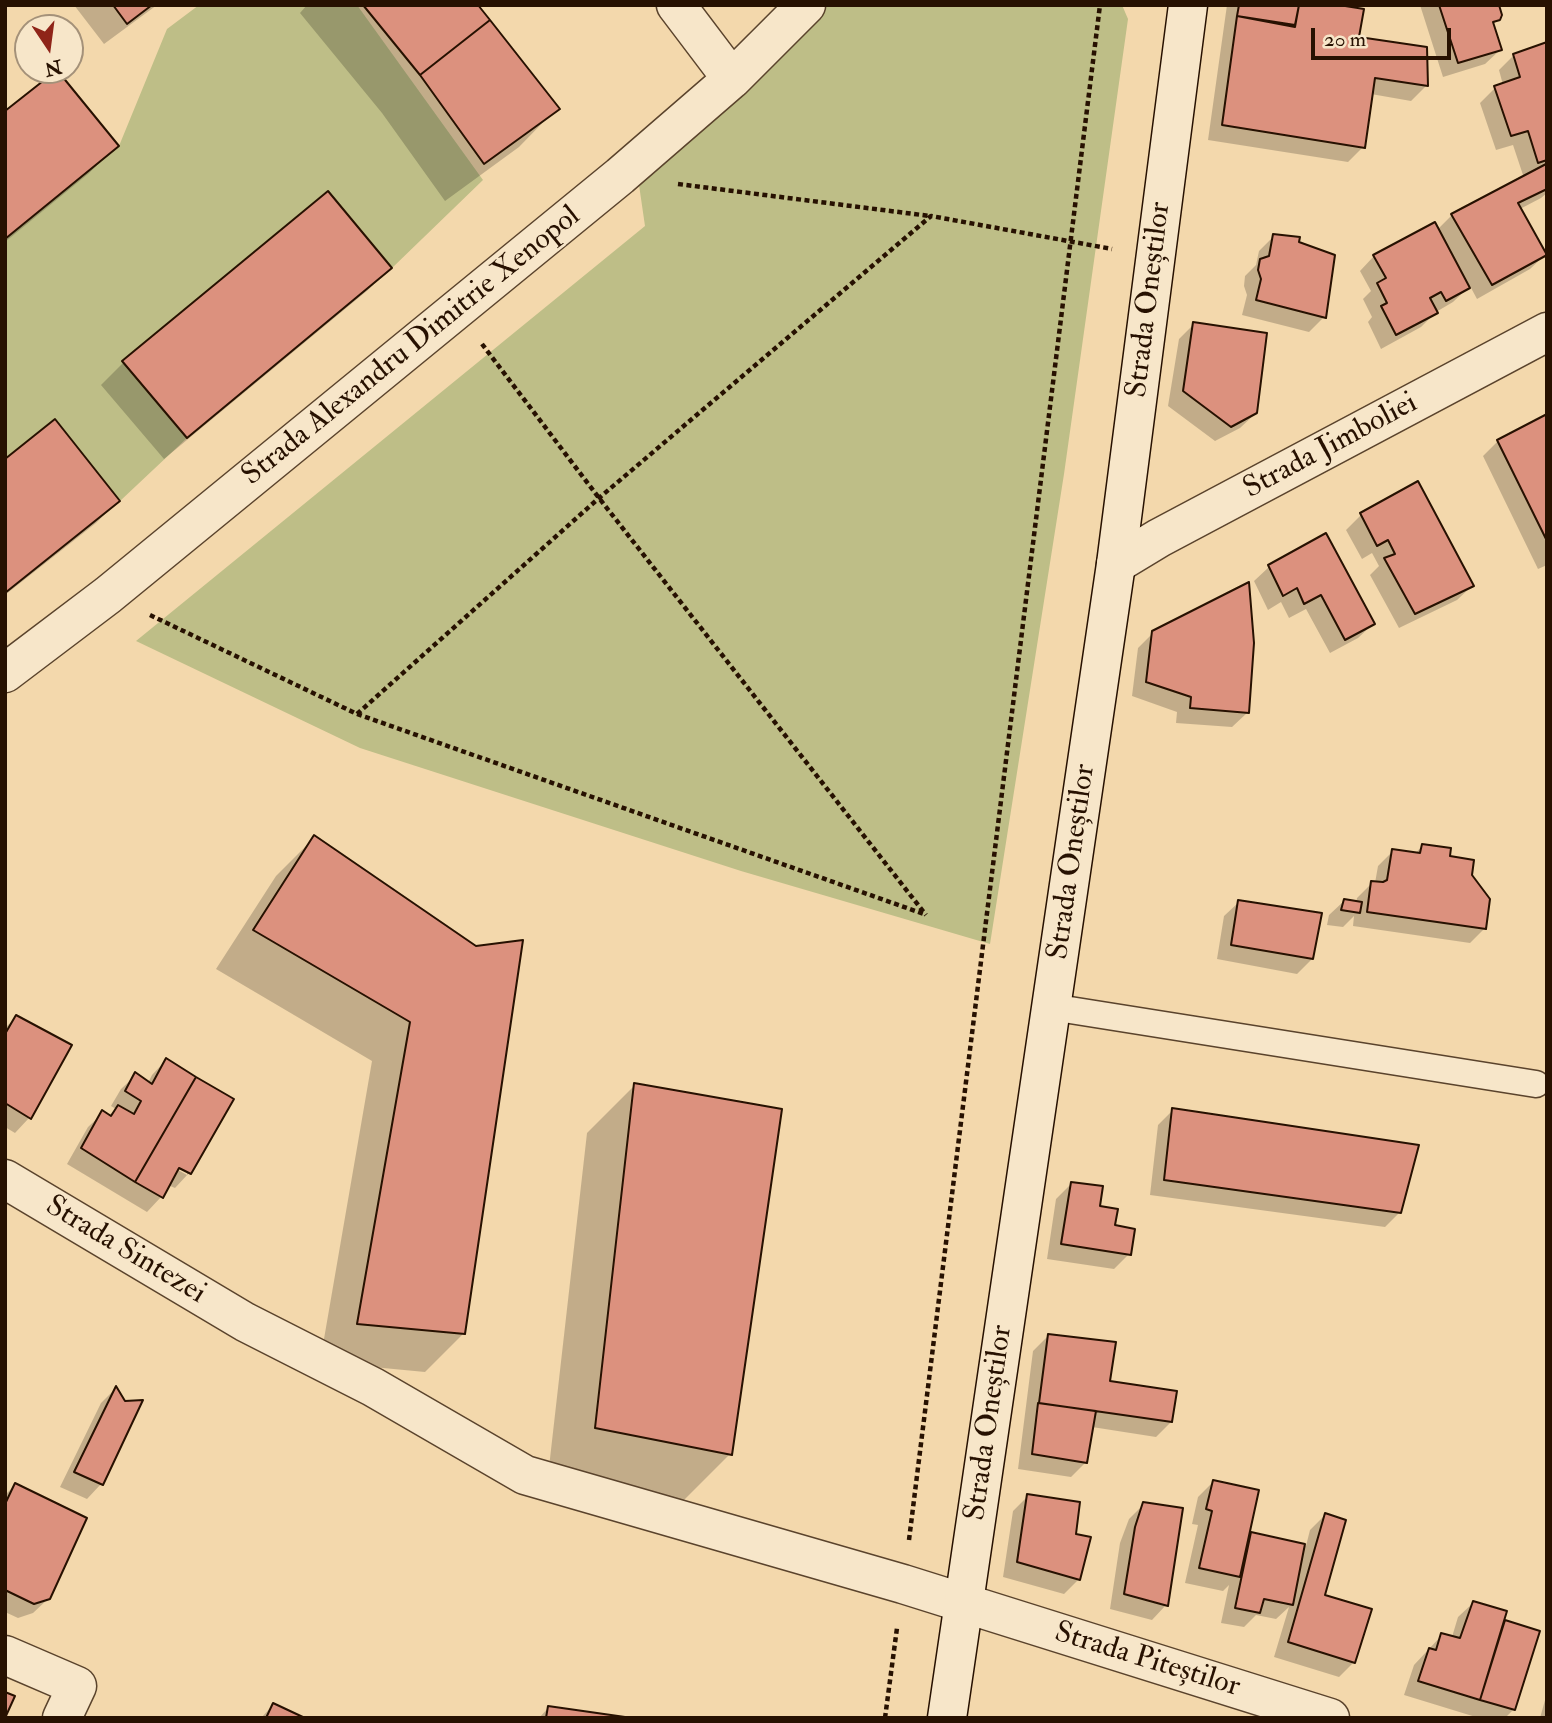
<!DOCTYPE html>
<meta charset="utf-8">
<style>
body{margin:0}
#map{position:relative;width:1552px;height:1723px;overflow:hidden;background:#f3d8ac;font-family:"IM FELL Double Pica",serif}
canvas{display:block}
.frame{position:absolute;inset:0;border:7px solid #271101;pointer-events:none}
.north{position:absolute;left:14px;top:14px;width:70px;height:70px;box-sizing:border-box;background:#f7e6c9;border:2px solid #a49179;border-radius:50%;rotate:167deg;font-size:19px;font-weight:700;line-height:28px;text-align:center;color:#271101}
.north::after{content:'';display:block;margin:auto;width:24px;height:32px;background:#8f2418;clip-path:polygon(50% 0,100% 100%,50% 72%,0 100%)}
.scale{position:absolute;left:1311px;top:28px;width:140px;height:32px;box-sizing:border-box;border:4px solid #271101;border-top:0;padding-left:9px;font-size:21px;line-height:24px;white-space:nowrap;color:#271101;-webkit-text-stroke:5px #f7e6c9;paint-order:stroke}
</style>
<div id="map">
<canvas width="1552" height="1723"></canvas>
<div class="frame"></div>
<div class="north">N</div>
<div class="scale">20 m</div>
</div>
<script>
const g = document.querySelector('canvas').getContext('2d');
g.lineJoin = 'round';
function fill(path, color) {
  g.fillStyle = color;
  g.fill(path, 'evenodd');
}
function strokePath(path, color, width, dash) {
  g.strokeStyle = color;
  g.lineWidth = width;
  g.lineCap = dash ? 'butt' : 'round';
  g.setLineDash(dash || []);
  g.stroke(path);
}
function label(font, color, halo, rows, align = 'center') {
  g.font = font + ' "IM FELL Double Pica",serif';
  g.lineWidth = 5;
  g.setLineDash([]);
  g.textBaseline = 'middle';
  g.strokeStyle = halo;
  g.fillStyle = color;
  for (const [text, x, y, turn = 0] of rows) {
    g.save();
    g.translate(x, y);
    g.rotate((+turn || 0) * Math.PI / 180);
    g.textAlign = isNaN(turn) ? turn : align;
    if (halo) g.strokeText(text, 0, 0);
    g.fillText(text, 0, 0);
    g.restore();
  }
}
const green = new Path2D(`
 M199,5H357L483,180L392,268L327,191L123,361L187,438L120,501L55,420L5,459V239L119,146L167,29Z
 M824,5H1122L1128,19L1064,474L990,944L741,871L360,748L136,641L645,226L638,178Z`);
const shadow = new Path2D(`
 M74,5H157L104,44Z
 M307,5H474L557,108L519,147L445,201L382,113L300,13Z
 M1227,5H1327L1357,39L1425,48L1426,86L1411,101L1371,94L1363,147L1348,162L1208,140ZM1249,16L1297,23L1296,29L1249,19Z
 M1420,5H1497L1499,19L1492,25L1500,50L1485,64L1443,77Z
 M1547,44V193L1541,198L1520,209L1545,255L1530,269L1477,299L1470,286L1453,302L1436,312L1421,327L1381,349L1368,322L1372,317L1363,299L1371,291L1360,271L1374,256L1437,230L1452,215L1524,178L1513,145L1496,150L1480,103L1495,88L1503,85L1499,70L1513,56Z
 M5,113L117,146L88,174L5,242Z
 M327,193L390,268L368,290L164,459L101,385L123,363Z
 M1274,236L1297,243L1324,317L1309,332L1242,315L1247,295L1244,286L1245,276L1256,265L1259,251Z
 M1194,324L1256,413L1240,428L1215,441L1168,406L1179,339Z
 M1547,416V565L1538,569L1483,456L1498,441Z
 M5,461L118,501L96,523L5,595Z
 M1361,515L1472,586L1457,600L1399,628L1370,575L1379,566L1372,553L1362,559L1346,530Z
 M1325,536L1373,624L1358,638L1330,653L1306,609L1289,618L1281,602L1268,610L1254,581L1269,567Z
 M1153,633L1247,713L1232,727L1176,723L1177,712L1132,696L1138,648Z
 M315,837L475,947L463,1334L425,1372L320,1362L372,1061L216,969L276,876Z
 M1422,846L1470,876L1485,928L1470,943L1353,926L1354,916L1343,927L1327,925L1329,915L1344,901L1356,903L1357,898L1372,883H1375L1378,866L1393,851L1415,854Z
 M1239,902L1312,959L1297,974L1217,959L1224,916Z
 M16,1017L29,1118L15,1133L5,1127V1028Z
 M166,1060L232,1099L189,1173L175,1188L168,1185L161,1197L147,1212L67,1164L88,1127L103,1113L108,1116L116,1109L111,1106L121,1089L136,1075L148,1083L152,1075ZM171,1166L187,1171V1175Z
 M635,1085L730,1454L682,1502L548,1476L587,1133Z
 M1173,1110L1400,1212L1385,1227L1150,1195L1158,1125Z
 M1071,1184L1097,1208L1113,1227L1129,1254L1114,1269L1047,1259L1056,1199Z
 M1048,1336L1108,1383L1171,1422L1156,1437L1092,1427L1086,1462L1071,1477L1018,1469L1033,1351Z
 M115,1389L124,1403L140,1402L101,1484L87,1499L60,1487L101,1403Z
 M1213,1482L1246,1539L1252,1534L1306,1546L1310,1530L1325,1515L1323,1596L1354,1662L1339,1677L1274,1657L1289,1607L1276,1619L1256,1615L1244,1627L1221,1623L1229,1585L1223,1591L1185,1583L1198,1525L1192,1524L1198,1497Z
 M15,1485L49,1598L33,1613L18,1618L5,1612V1495Z
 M1028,1496L1079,1579L1064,1594L1003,1577L1013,1511Z
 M1144,1504L1166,1605L1152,1620L1110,1609L1120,1543L1129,1519Z
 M1473,1603L1503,1621L1537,1632L1514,1709L1505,1718H1479L1404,1695L1414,1665L1442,1635L1452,1637L1458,1617Z
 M1547,1693V1718H1540Z
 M273,1705L301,1718H261Z
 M549,1707L620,1718H539Z`);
const building = new Path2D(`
 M113,5H152L127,24Z
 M363,5H478L490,20L420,75Z
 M1239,5H1299L1295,25L1237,16Z
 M1299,5H1339L1364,9L1359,37L1427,47L1428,86L1375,78L1365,148L1222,125L1237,16L1295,27Z
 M1439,5H1499L1502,15L1500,20L1493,22L1502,50L1458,63Z
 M490,20L560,109L484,164L420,75Z
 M1547,42V160L1538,163L1528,131L1511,136L1494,86L1520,77L1513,54Z
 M57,70L119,146L5,239V111Z
 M1546,164L1547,189L1518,203L1547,255L1492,285L1451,214Z
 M328,191L392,268L187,438L122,361Z
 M1435,222L1470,288L1446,301L1441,292L1430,298L1438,313L1396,335L1381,306L1387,303L1377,283L1386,278L1373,255Z
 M1273,234L1300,237L1299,242L1335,255L1326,318L1256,300L1261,279L1258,270L1260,259L1269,256Z
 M1193,322L1267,333L1257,413L1231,427L1183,391Z
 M1547,414V541L1497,440Z
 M55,419L120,501L5,593V459Z
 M1418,481L1474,586L1415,614L1384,558L1395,554L1388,540L1377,546L1360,513Z
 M1326,533L1375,624L1345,640L1321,595L1304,604L1297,588L1283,596L1268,565Z
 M1249,582L1254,643L1249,713L1190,708L1191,697L1146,682L1152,631Z
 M314,835L476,946L523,940L465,1334L357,1324L410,1022L253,930Z
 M1422,844L1451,848L1450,856L1474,860L1472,875L1490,899L1486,929L1367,912L1371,881L1383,882L1387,880L1392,849L1420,853Z
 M1344,899L1362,902L1360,913L1341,910Z
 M1238,900L1322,913L1313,959L1231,945Z
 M16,1015L72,1045L31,1119L5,1103V1034Z
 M166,1058L196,1077L135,1182L81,1148L102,1110L111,1116L118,1105L134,1114L141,1101L125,1091L135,1072L152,1084Z
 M196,1077L234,1099L191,1174L179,1168L163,1198L135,1182Z
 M634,1083L782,1109L732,1455L595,1428Z
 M1172,1108L1419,1145L1401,1213L1164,1180Z
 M1071,1182L1103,1186L1100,1206L1118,1209L1115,1225L1135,1229L1131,1255L1061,1244Z
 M1048,1334L1116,1342L1110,1381L1177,1391L1172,1422L1039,1403Z
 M116,1386L125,1401L143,1400L103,1485L74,1472Z
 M1038,1403L1096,1411L1087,1463L1032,1454Z
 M1213,1480L1259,1490L1240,1577L1199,1568L1212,1511L1206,1509Z
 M15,1483L87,1518L50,1599L34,1604L5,1590V1504Z
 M1027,1494L1080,1502L1076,1534L1091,1537L1080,1580L1017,1562Z
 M1143,1502L1183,1508L1168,1606L1124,1594L1135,1527Z
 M1325,1513L1346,1520L1325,1595L1372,1609L1355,1663L1288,1642Z
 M1251,1532L1305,1544L1293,1605L1264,1599L1260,1613L1235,1608Z
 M1473,1601L1507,1611L1480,1700L1418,1681L1429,1648L1436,1650L1441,1633L1460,1638Z
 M1505,1620L1540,1631L1515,1710L1480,1700Z
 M5,1692L15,1696L5,1718Z
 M273,1703L305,1718H266Z
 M548,1706L632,1718H546Z`);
const path = new Path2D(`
 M678,184L930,216
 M482,344L599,498L926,915
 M150,615L357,714L599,498L931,216L1112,249
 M357,714L924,914
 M909,1540L1100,5
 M885,1718L897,1628`);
const lane = new Path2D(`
 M1051,1007L1536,1084`);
const street = new Path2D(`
 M676,5L732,79
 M1116,564L1159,538L1547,332
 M5,673L108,595L620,176L732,79L806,5
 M5,1179L245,1322L373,1387L525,1475L903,1584L1330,1718
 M5,1655L77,1686L62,1718`);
const secondary = new Path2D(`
 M947,1718L1116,564L1188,5`);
const streetNames = [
 ["Strada Oneștilor",1150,300,-83],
 ["Strada Alexandru Dimitrie Xenopol",412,347,-39],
 ["Strada Jimboliei",1331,447,-28],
 ["Strada Oneștilor",1073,862,-82],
 ["Strada Sintezei",125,1251,31],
 ["Strada Oneștilor",990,1423,-82],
 ["Strada Piteștilor",1147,1661,17]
];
fill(green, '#bebe87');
fill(shadow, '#0003');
fill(building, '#dc917e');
strokePath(building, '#271101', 2);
strokePath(lane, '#5a432c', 29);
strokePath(street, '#5a432c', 41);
strokePath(secondary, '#271101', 41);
strokePath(path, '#271101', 4.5, [5, 3.5]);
strokePath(lane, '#f7e6c9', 26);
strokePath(street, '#f7e6c9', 38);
strokePath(secondary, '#f7e6c9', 38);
label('30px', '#271101', '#f7e6c9', streetNames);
</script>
